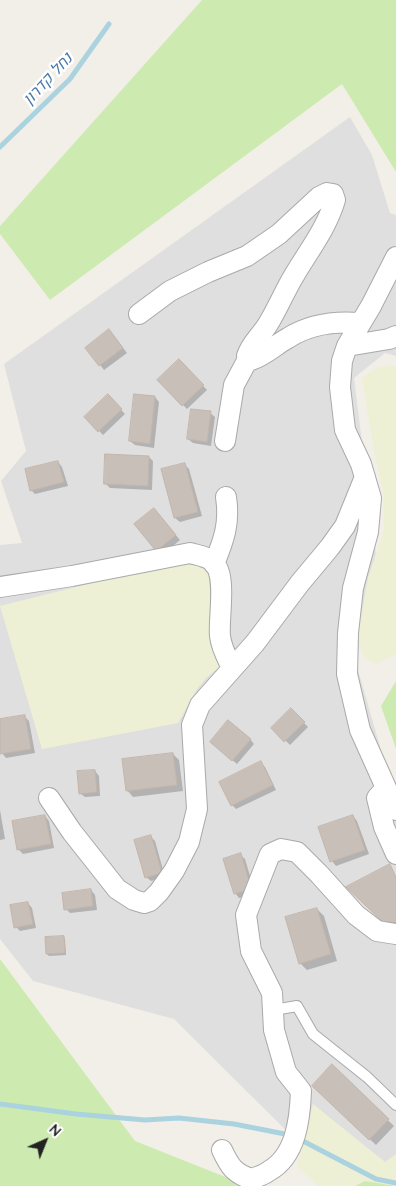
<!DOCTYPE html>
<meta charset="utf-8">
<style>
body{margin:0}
#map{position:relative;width:396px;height:1186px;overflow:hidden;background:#f2efe9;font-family:Quicksand,sans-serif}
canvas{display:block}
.north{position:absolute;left:20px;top:1116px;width:50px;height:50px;-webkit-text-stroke:4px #fff;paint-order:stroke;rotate:44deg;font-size:14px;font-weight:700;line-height:20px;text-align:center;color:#222}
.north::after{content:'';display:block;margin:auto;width:18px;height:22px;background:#222;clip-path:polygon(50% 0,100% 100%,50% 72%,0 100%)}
</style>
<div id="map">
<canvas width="396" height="1186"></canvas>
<div class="north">N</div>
</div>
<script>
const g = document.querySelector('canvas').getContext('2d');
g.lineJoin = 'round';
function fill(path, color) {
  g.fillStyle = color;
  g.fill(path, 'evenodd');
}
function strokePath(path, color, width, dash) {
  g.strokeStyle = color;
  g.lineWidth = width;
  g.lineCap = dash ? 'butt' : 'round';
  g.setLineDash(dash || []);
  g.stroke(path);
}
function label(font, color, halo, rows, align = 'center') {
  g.font = font + ' Quicksand,Heebo,sans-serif';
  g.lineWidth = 5;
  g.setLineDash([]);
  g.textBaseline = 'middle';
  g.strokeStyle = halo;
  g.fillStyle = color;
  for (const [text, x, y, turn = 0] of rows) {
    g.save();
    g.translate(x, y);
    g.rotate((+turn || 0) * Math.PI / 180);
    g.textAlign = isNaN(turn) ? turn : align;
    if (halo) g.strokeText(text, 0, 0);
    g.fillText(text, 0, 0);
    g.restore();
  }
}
const residential = new Path2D(`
 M350,117L372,155L390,213L396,215V356L385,353L354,378L376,555L356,663L383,757L396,784V1170L342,1186L174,1019L33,981L0,939V545L22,543L1,481L26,451L4,364Z`);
const farmland = new Path2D(`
 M396,365V654L377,664L365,659L357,639L368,578L384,530L383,493L373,446L362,378L377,367Z
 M176,562L196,564L204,569L214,583L222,665L207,677L197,689L178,723L42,749L0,606Z
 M313,1104L385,1162L396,1154V1186H318L297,1167Z`);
const grass = new Path2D(`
 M202,0H396V172L342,84L50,300L0,234V226Z
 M396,681V749L381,706Z
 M0,959L135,1141L248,1186H0Z
 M365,1181L396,1186H355Z`);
const shadow = new Path2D(`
 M113,335L127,353L104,370L87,348Z
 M179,361L207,390L187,409L159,380Z
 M108,396L125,414L103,435L86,417Z
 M155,397L159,402L154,448L135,445L130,441Z
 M210,413L215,417L211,446L193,443L188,439Z
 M149,457L153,461L152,490L110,488L105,483Z
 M58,462L62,467L68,486L35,494L31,490Z
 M184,464L189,469L202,516L180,522L175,518Z
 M158,514L180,540L162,555L157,551Z
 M291,710L308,727L290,745L273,728Z
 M25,717L29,721L35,753L6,758L2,753L0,744V720Z
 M250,739L254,744L237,764L216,746Z
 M173,754L179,760L183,791L133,797L127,790Z
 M261,763L265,767L276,790L236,809L232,805Z
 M95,771L99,776L100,796L85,797L80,793Z
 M0,810L5,839L0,840Z
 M45,816L49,821L54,848L23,854L19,850Z
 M353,816L357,821L369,854L336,866L332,861Z
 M150,836L155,841L165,877L151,881L146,877Z
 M240,855L245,859L255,893L239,898L235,893Z
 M91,890L95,895L97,910L70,913L66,909Z
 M28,903L32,908L36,928L20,931L16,927Z
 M317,909L324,916L337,961L307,970L300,963Z
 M63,937L65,939L66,955L49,956L47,954Z
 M332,1066L394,1126L376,1145L313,1086Z`);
const stream = new Path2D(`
 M0,147L70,79L109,24
 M0,1104L76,1114L145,1120L179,1118L234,1124L285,1134
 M301,1140L376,1179L396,1183`);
const building = new Path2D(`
 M109,329L123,348L99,366L85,348Z
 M179,359L204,385L182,406L157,380Z
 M108,394L122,409L98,432L84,417Z
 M134,394L155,396L150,444L129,441Z
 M191,409L211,411L207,442L187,439Z
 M105,454L149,456L148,486L104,484Z
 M58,461L64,482L30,491L25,469Z
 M185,463L198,512L174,518L161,469Z
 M154,508L176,535L156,551L134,524Z
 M291,708L305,722L284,742L271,728Z
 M25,715L31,749L0,754V719Z
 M228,720L251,739L232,761L210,742Z
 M173,753L177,785L126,791L122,759Z
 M261,761L273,785L231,806L219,782Z
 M95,770L97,792L79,794L77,771Z
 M45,815L51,844L17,850L12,821Z
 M353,815L365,850L330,862L318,827Z
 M151,835L162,873L145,878L134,840Z
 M241,853L251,889L234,894L223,859Z
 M390,864L396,877V924L386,925L346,887Z
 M91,889L93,906L64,910L62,893Z
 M28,902L33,924L14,928L10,905Z
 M317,908L331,954L299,964L285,917Z
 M64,936L65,953L46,954L45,937Z
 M332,1064L389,1119L369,1140L312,1086Z`);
const service = new Path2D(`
 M274,1010L297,1006L313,1034L367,1077L396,1105`);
const minor = new Path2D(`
 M396,257L371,306L347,346L342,361L340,387L345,430L361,464L371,498L368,532L353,588L348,633L347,674L360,730L396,810
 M139,314L170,291L208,272L247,256L279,234L319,197L327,193L333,194L335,200C327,227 310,249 295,274C285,290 278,308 268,324C261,336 251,343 247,356L251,360C266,355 275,345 288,338C310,324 333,321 359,323
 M347,346L389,339L396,336
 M225,441L234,385L248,359
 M214,564C224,540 230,523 226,497
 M0,587L72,576L190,553C196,555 206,556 212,561C228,573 218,618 220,636C221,647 227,658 232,668
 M385,789L377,798L384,827L396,854
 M49,798L72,832L117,889L134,900L144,903L150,901L159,892L174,871L189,842L197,809L192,725L200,705L255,643L300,583L330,547L345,526L365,477
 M222,1150C230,1167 234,1173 251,1179C257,1177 264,1175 269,1171C296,1156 300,1119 301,1091L286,1072L274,1030L272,993L251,951L246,915L270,854L281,849L297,852L319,874L356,915L377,931L396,934`);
const waterNames = [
 ["נחל קדרון",48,79,-47]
];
fill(residential, '#e0dfdf');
fill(farmland, '#eef0d5');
fill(grass, '#cdebb0');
fill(shadow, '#0003');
strokePath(stream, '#aad3df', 5);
fill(building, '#c7bfb8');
strokePath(building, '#c4b6ab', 1);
strokePath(service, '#a9a9a9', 12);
strokePath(minor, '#a9a9a9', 22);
strokePath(service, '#fff', 10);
strokePath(minor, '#fff', 20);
label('italic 16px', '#4a7aab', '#fff', waterNames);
</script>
